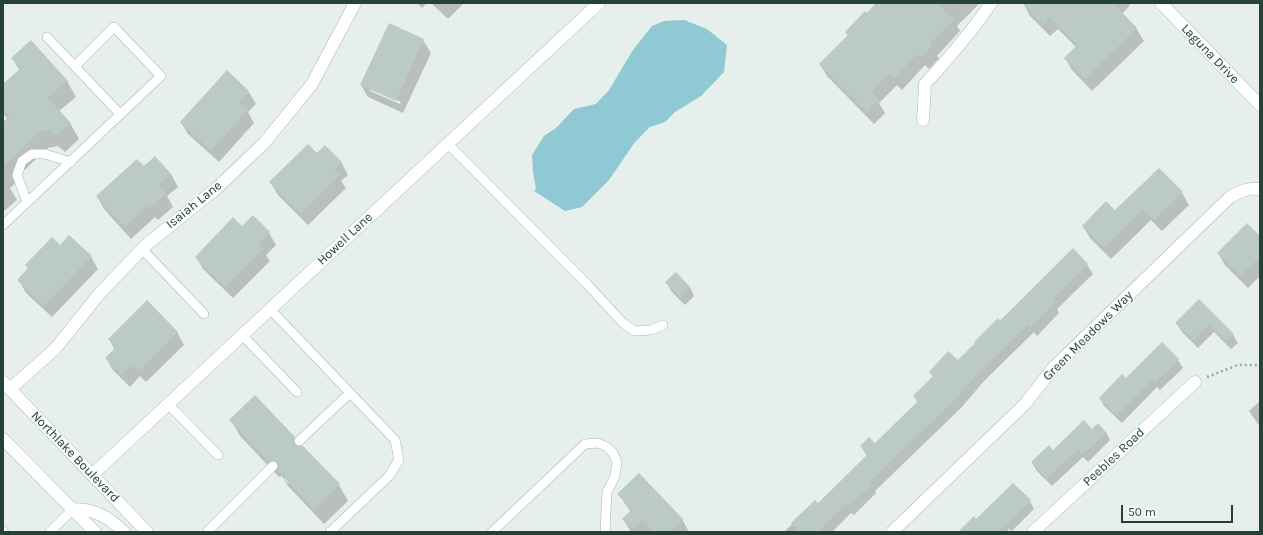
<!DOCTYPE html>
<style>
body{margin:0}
#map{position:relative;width:1263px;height:535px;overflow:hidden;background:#e6efeb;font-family:Karla,sans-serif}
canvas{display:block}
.frame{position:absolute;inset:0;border:4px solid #24423a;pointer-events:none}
.scale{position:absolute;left:1121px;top:505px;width:112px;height:18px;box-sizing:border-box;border:2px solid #24423a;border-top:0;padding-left:5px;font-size:12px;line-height:14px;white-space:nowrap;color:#24423a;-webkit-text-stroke:3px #f7fbf9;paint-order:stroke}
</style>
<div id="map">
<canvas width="1263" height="535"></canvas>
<div class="frame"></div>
<div class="scale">50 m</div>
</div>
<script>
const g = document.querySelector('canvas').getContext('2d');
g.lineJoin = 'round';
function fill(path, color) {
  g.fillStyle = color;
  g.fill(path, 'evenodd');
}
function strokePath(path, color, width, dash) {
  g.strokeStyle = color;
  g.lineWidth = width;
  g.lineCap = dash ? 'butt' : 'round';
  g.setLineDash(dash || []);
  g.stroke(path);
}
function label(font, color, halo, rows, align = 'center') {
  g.font = font + ' Karla,sans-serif';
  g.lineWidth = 3;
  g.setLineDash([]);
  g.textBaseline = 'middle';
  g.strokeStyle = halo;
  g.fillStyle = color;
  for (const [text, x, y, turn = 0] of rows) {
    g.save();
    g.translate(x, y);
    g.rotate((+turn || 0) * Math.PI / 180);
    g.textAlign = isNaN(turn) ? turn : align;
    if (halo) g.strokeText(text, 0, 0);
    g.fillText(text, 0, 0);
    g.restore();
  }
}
const water = new Path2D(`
 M684,20L707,29L727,45L724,72L701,96L675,112L665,122L650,127L635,142L609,180L582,207L565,211L534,191L536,189L533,172L532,155L544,136L556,128L574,109L596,104L609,90L633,50L652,26L664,21Z`);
const shadow = new Path2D(`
 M417,3H427L422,8Z
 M431,3H464L448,19Z
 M878,3H980L957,26L960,31L937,56L939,58L929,69L925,65L902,90L897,85L879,103L885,113L874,124L827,76L820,64L848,36L846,32Z
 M1023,3H1129L1130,5L1122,14L1136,28L1144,41L1092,91L1072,70L1065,58L1076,47L1058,29L1050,36L1030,16Z
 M389,25L423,40L431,53L403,113L368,97L361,85ZM370,88L401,102L400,104L370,91Z
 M12,58L67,81L76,97L59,111L70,123L79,139L65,152L58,146L48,148L17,177L19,180L10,188L17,200L3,212V124L8,119L3,114V86L20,71Z
 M249,92L256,104L248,112L254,123L219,162L188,134L181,122Z
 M317,154L341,162L348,175L341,181L346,188L308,225L278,195L271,183Z
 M155,158L171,174L178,187L167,196L173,207L158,220L155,217L131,239L104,209L97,196L144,168Z
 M1182,193L1189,205L1162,231L1151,220L1111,259L1090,238L1083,226L1115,212Z
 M242,227L269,233L276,245L266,255L270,261L233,298L203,269L196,257Z
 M1260,237V276L1248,288L1225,265L1218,253Z
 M60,246L91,257L98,269L52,317L26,293L19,280L29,270L26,265Z
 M1073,249L1087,265L1093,274L1057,309L1059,313L1037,336L1034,332L984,381L962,407L875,491L876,493L854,515L851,513L832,532H784L815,501L818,504L867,456L861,446L875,444L918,403L914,396L933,377L930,372L958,362Z
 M667,283L690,287L694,296L685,305L671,291Z
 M1199,301L1233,335L1238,343L1231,349L1214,332L1198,348L1181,331L1177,323Z
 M177,332L184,345L146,382L140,376L130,387L113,370L106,358L115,350L109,339Z
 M1178,360L1183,368L1160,390L1157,387L1122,423L1104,406L1100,398L1126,379Z
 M1260,401V427L1249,411Z
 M231,420L294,438L299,446L302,447L339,485L348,501L324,524L288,486L282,476L279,477L240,436ZM284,479H287L289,484Z
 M1092,430L1106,432L1110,440L1088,462L1083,457L1052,486L1037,471L1032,463Z
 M619,495L682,519L689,532H631L623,519L631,512Z
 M1030,501L1034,509L1012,531L1009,529L1006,532H959L976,520Z`);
const building = new Path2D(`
 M876,3H937L954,19L930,43L932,45L921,57L917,54L894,78L889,74L871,92L879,100L867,112L819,64L848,35L845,32L865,11L867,13Z
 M1022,3H1113L1137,28L1085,79L1064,58L1077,45L1050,18L1043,25Z
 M389,23L424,39L396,101L360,85Z
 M31,40L68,81L47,97L71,123L56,136L48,130L39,132L3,166V122L10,116L3,109V84L21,68L11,58Z
 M227,70L249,91L239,102L248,110L211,151L180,122Z
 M308,144L317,153L325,145L342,162L334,170L339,175L301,214L269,182Z
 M155,156L171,174L159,185L166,194L150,208L148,206L124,227L96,196L137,159L144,166Z
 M1159,168L1183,192L1154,220L1143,209L1104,248L1082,226L1106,201L1115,210Z
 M253,215L270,232L259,243L264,248L225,287L195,257L233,217L242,226Z
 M1247,223L1260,236V257L1240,276L1217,253Z
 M69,235L92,256L44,306L17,280L28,268L25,265L52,237L60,245Z
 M1073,248L1088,264L1052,300L1055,303L1031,327L1028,324L979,372L957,397L870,482L872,484L848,507L846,504L818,532H800L791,523L815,500L818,503L868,454L860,446L869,437L875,443L918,401L913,396L933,376L929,372L948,351L958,360L975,343L974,342L998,318L1000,321Z
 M676,272L690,287L680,297L665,282Z
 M1199,299L1234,334L1226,342L1209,325L1193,340L1175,323Z
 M147,300L178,332L139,371L133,365L122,375L105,358L116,347L108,339Z
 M1162,342L1179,359L1155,383L1152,380L1116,416L1099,398L1122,374L1126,378Z
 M255,395L295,437L293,442L295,445L303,446L340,484L314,509L277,470L279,467L277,462L274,460L269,462L229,420Z
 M1084,420L1092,429L1098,423L1106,432L1082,455L1078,449L1047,479L1031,462L1049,445L1053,450Z
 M639,473L683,519L670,532H654L642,520L632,529L622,519L632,509L617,494Z
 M1013,483L1031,500L998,532H958L974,516L976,519Z`);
const path = new Path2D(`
 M1207,377L1238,365H1260`);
const service = new Path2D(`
 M47,37L120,114
 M448,144L587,284L623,323L634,331L651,330L663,325
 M27,202L17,175L22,161L32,154H45L71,162
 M3,225L161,76L114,27L75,66
 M142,249L204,314
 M270,309L395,440L399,460L389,476L330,532
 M242,335L297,392
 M168,404L218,455
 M299,441L350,393
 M3,531L4,532
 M50,532L73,509
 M207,532L273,466
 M492,532L585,444L598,443L607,447L613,453L617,462L615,476L607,492L605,532`);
const minor = new Path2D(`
 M1161,3L1260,105
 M923,120L925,84C949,58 971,33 991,3
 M10,389L55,349L100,293L146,245L217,188L265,142L312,84L355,3
 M92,475L599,3
 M892,532L1025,404L1054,367L1230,197C1240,191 1248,188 1260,189
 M1033,532L1195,382`);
const secondary = new Path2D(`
 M3,382L147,532
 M3,439L95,532
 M73,509C94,509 109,517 124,532`);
const streetNames = [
 ["Laguna Drive",1210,54,46],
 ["Isaiah Lane",194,205,-39],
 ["Howell Lane",345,239,-43],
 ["Green Meadows Way",1088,336,-45],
 ["Northlake Boulevard",75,457,46],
 ["Peebles Road",1114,457,-43]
];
fill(water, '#8ec9d4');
fill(shadow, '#0003');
fill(building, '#bbcac4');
strokePath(service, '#a8b8b2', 10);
strokePath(minor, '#a8b8b2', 13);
strokePath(secondary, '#a4bbb3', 13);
strokePath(path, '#86b3a5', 2.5, [2, 3]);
strokePath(service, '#fff', 9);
strokePath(minor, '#fff', 12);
strokePath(secondary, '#fff', 12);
label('13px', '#24423a', '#f7fbf9', streetNames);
</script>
